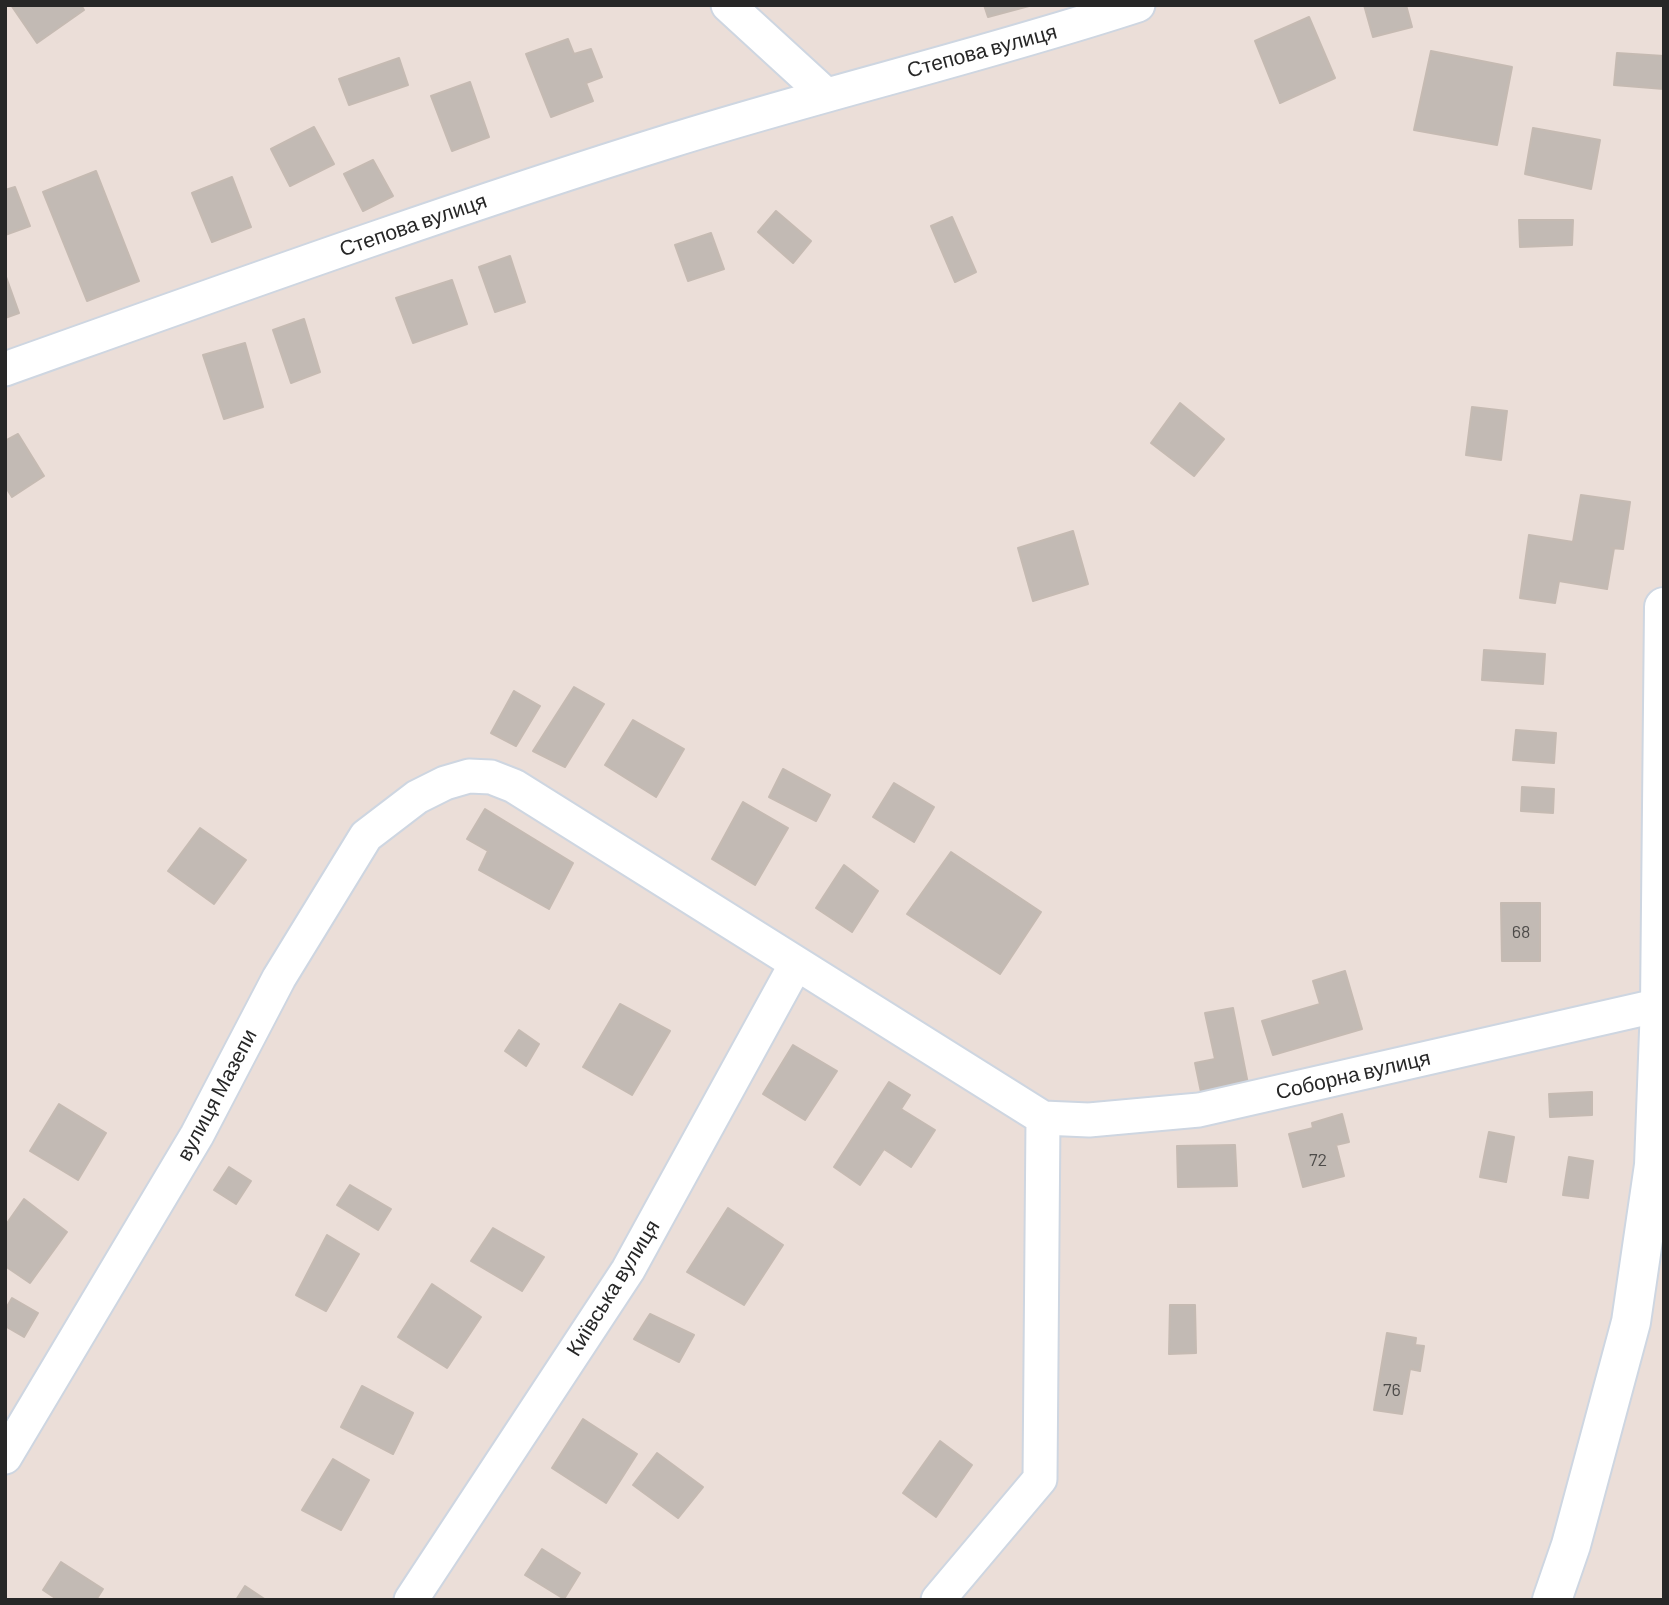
<!DOCTYPE html>
<meta charset="utf-8">
<style>
body{margin:0}
#map{position:relative;width:1669px;height:1605px;overflow:hidden;background:#ebded8;font-family:Barlow,sans-serif}
canvas{display:block}
.frame{position:absolute;inset:0;border:7px solid #272727;pointer-events:none}
</style>
<div id="map">
<canvas width="1669" height="1605"></canvas>
<div class="frame"></div>
</div>
<script>
const g = document.querySelector('canvas').getContext('2d');
g.lineJoin = 'round';
function fill(path, color) {
  g.fillStyle = color;
  g.fill(path, 'evenodd');
}
function strokePath(path, color, width, dash) {
  g.strokeStyle = color;
  g.lineWidth = width;
  g.lineCap = dash ? 'butt' : 'round';
  g.setLineDash(dash || []);
  g.stroke(path);
}
function label(font, color, halo, rows, align = 'center') {
  g.font = font + ' Barlow,sans-serif';
  g.lineWidth = 6;
  g.setLineDash([]);
  g.textBaseline = 'middle';
  g.strokeStyle = halo;
  g.fillStyle = color;
  for (const [text, x, y, turn = 0] of rows) {
    g.save();
    g.translate(x, y);
    g.rotate((+turn || 0) * Math.PI / 180);
    g.textAlign = isNaN(turn) ? turn : align;
    if (halo) g.strokeText(text, 0, 0);
    g.fillText(text, 0, 0);
    g.restore();
  }
}
const building = new Path2D(`
 M11,5H81L84,10L37,43Z
 M984,5H1029V6L988,17Z
 M1364,5H1406L1412,27L1373,37Z
 M1309,17L1335,78L1280,103L1255,41Z
 M568,39L574,54L591,49L602,77L586,83L593,101L551,117L526,54Z
 M1431,51L1512,67L1497,145L1414,130Z
 M1617,53L1664,56V89L1614,85Z
 M399,58L408,85L349,105L339,79Z
 M470,82L489,137L452,151L431,96Z
 M314,127L334,164L290,186L271,149Z
 M1533,128L1600,140L1591,189L1525,174Z
 M373,160L393,196L363,211L344,174Z
 M96,171L139,281L87,301L43,192Z
 M232,177L251,227L212,242L192,193Z
 M15,187L30,226L5,235V190Z
 M776,211L811,241L793,263L758,232Z
 M952,217L976,272L955,282L931,226Z
 M1519,220H1573L1572,245L1520,247Z
 M711,233L724,269L688,281L675,245Z
 M510,256L525,302L495,312L479,267Z
 M5,274L19,313L5,318Z
 M452,280L467,324L413,343L396,298Z
 M304,319L320,372L291,383L273,330Z
 M245,343L263,407L224,419L203,355Z
 M1180,403L1224,439L1194,476L1151,443Z
 M1472,407L1507,411L1501,460L1466,455Z
 M18,434L44,476L12,497L5,486V441Z
 M1581,495L1630,502L1623,549L1611,548H1614L1607,589L1559,581L1555,603L1520,598L1529,535L1573,542Z
 M1073,531L1088,584L1033,601L1018,548Z
 M1484,650L1545,654L1543,684L1482,680Z
 M574,687L604,704L565,767L533,751Z
 M514,691L540,706L516,746L491,733Z
 M633,720L684,749L656,797L605,765Z
 M1516,730L1556,733L1554,763L1513,760Z
 M783,769L830,795L816,821L769,797Z
 M894,783L934,807L914,842L873,817Z
 M1522,787L1554,789L1553,813L1521,811Z
 M743,802L788,828L755,885L712,859Z
 M485,809L573,863L549,909L479,870L488,851L467,839Z
 M200,828L246,860L214,904L168,871Z
 M951,852L1041,912L1000,974L907,914Z
 M844,865L878,891L852,932L816,908Z
 M1501,903H1540V961H1502Z
 M1345,971L1362,1029L1273,1055L1262,1021L1320,1004L1313,981Z
 M620,1004L670,1031L632,1095L583,1067Z
 M1233,1008L1248,1084L1201,1092L1195,1063L1215,1059L1205,1013Z
 M519,1030L539,1044L526,1066L505,1051Z
 M793,1045L837,1071L805,1120L763,1094Z
 M889,1082L910,1095L901,1109L935,1130L911,1167L884,1149L860,1185L834,1167Z
 M1592,1092V1115L1550,1117L1549,1094Z
 M59,1104L106,1133L78,1180L30,1151Z
 M1342,1114L1349,1142L1336,1145L1344,1176L1303,1187L1289,1134L1313,1128L1312,1123Z
 M1489,1132L1514,1137L1506,1182L1480,1177Z
 M1235,1145L1237,1186L1178,1187L1177,1146Z
 M1569,1157L1593,1161L1588,1198L1563,1195Z
 M229,1167L251,1181L236,1204L214,1190Z
 M350,1185L391,1209L378,1230L337,1205Z
 M24,1199L67,1232L30,1283L5,1266V1226Z
 M728,1208L783,1245L744,1305L687,1272Z
 M493,1228L544,1257L522,1291L471,1261Z
 M327,1235L359,1254L326,1311L296,1295Z
 M432,1284L481,1317L447,1368L398,1337Z
 M12,1298L38,1313L24,1337L5,1326V1310Z
 M1170,1305H1195L1196,1353L1169,1354Z
 M650,1314L694,1335L679,1362L634,1339Z
 M1387,1333L1416,1338L1415,1345L1424,1346L1420,1371L1410,1369L1402,1414L1374,1410Z
 M362,1386L413,1413L393,1454L341,1427Z
 M583,1419L637,1454L606,1503L552,1468Z
 M940,1441L972,1465L936,1517L903,1493Z
 M657,1453L703,1487L678,1518L633,1485Z
 M333,1459L369,1480L341,1530L302,1510Z
 M542,1549L580,1573L564,1599L525,1575Z
 M61,1562L103,1589L96,1600H58L43,1590Z
 M245,1586L266,1600H236Z`);
const street = new Path2D(`
 M728,5L825,94
 M5,369C227,290 448,210 673,140C827,92 985,55 1138,5
 M5,1457L197,1135L279,978L366,836L417,797L445,783L469,776L491,777L514,786L1043,1118L1089,1120L1199,1110L1660,1005L1664,1008
 M411,1600L628,1270L796,964
 M938,1600L1040,1479L1043,1118`);
const secondary = new Path2D(`
 M1552,1600L1571,1545L1631,1322L1654,1165L1660,1005L1664,607`);
const numberNames = [
 ["68",1521,932],
 ["72",1318,1160],
 ["76",1392,1390]
];
const streetNames = [
 ["Степова вулиця",982,51,-15],
 ["Степова вулиця",413,225,-19],
 ["Соборна вулиця",1353,1075,-13],
 ["вулиця Мазепи",217,1095,-62],
 ["Київська вулиця",613,1288,-58]
];
fill(building, '#c2bab4');
strokePath(building, '#c5bab2', 2);
strokePath(street, '#ced6e1', 37);
strokePath(secondary, '#ced6e1', 42);
strokePath(street, '#fff', 33);
strokePath(secondary, '#fff', 38);
label('18px', '#4e4c4a', null, numberNames);
label('21px', '#272727', '#fff', streetNames);
</script>
